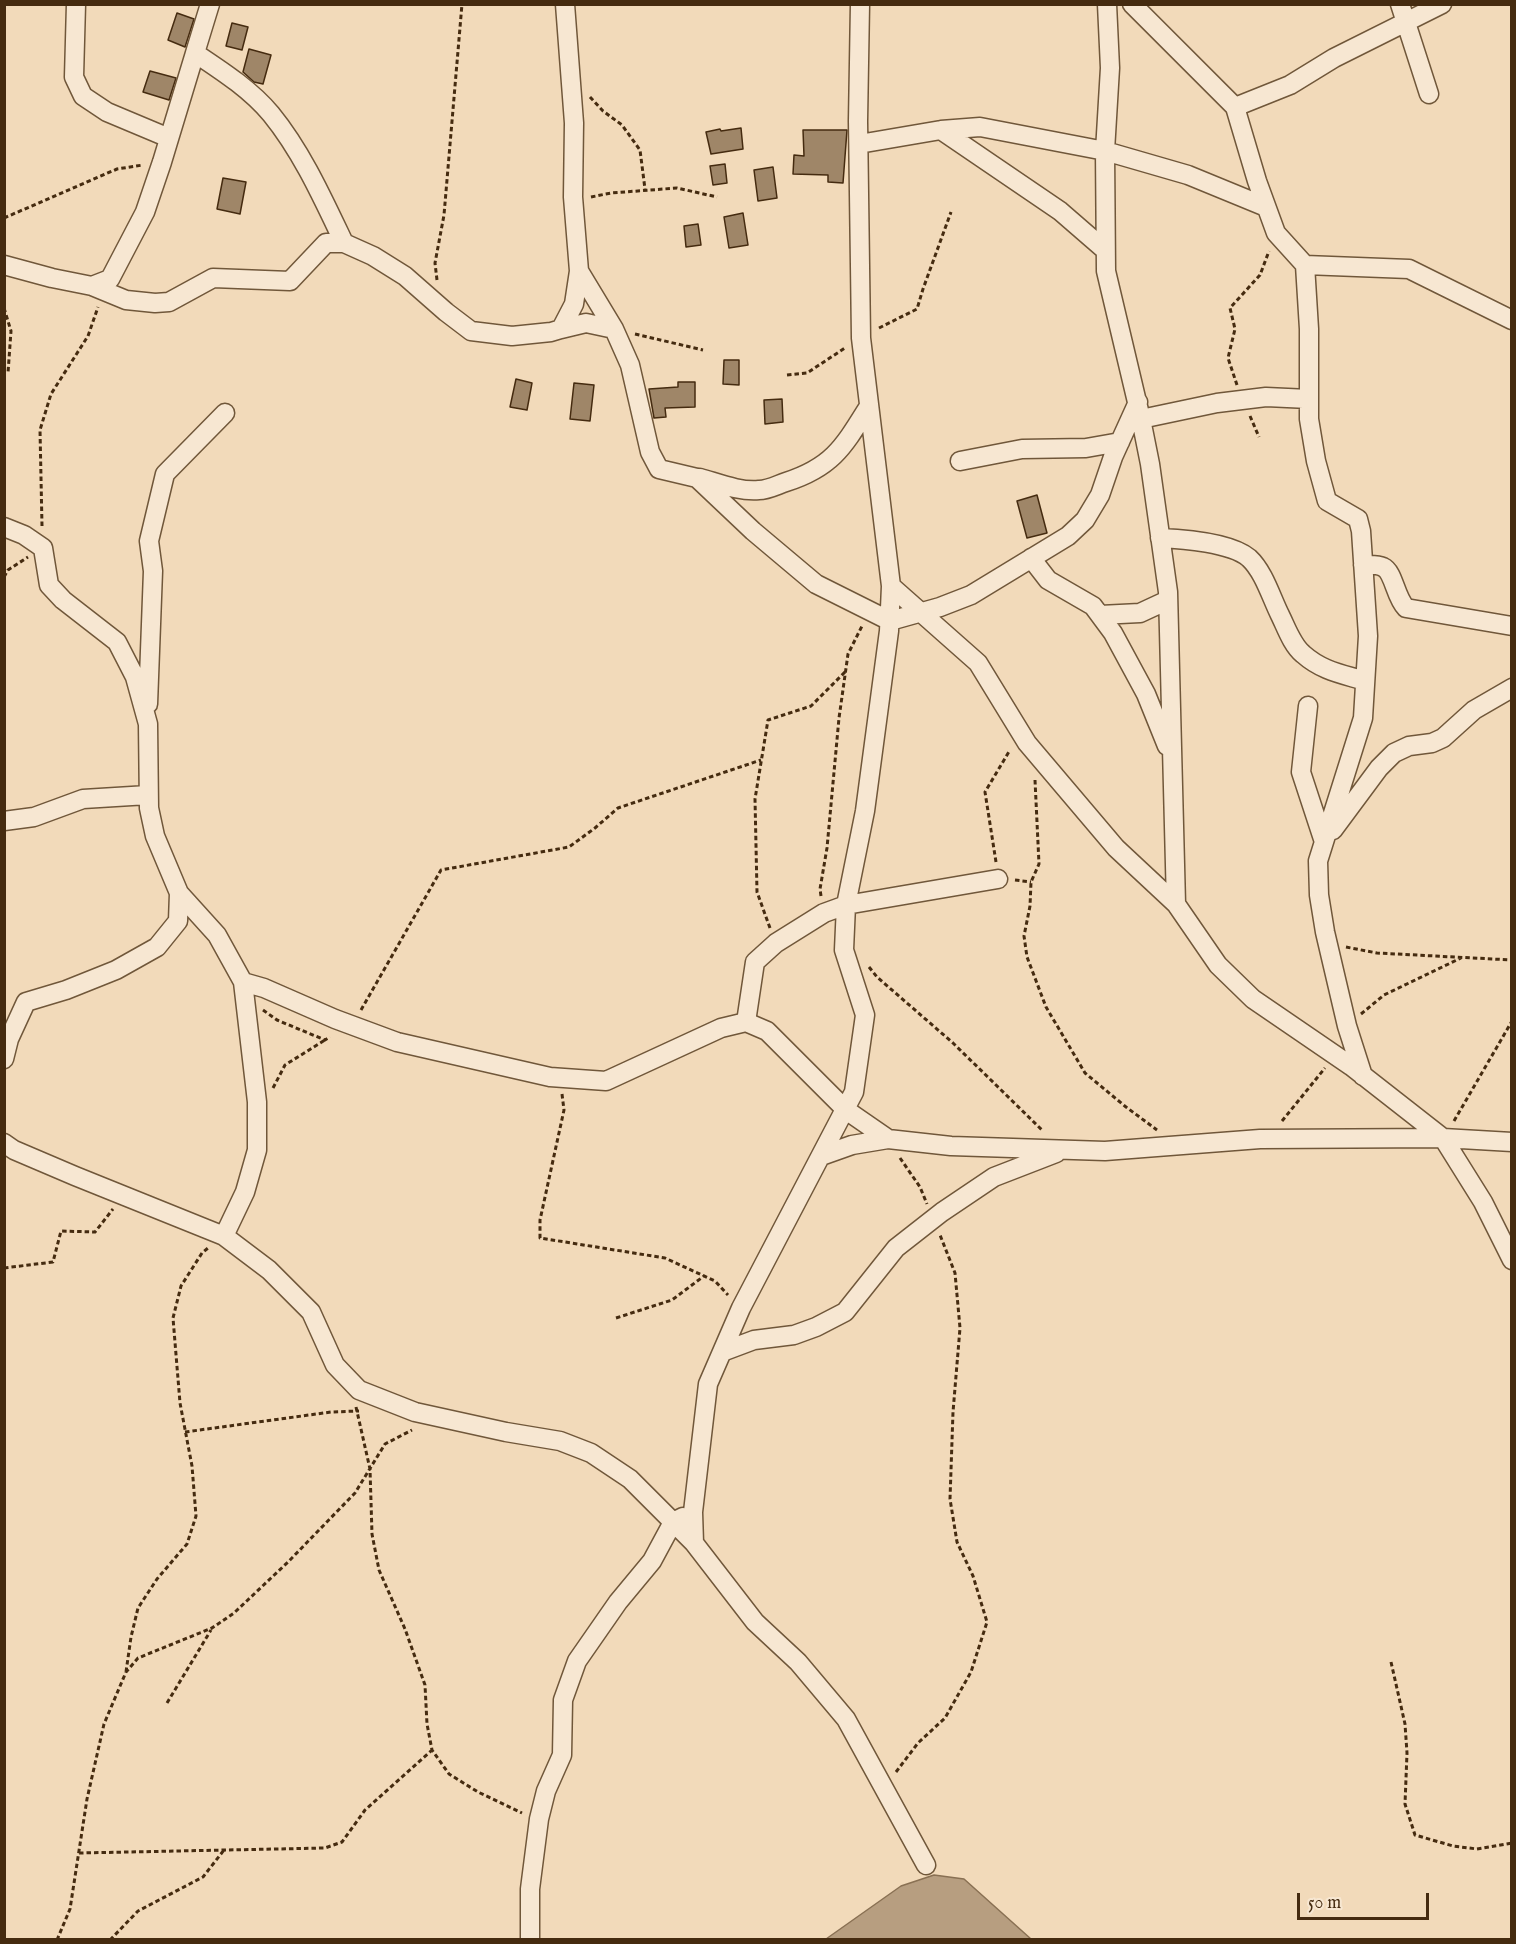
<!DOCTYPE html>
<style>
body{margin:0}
#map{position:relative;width:1516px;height:1944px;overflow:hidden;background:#f2daba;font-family:"IM FELL English",serif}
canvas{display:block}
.frame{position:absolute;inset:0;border:6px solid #452b10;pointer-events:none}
.scale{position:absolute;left:1297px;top:1893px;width:132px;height:27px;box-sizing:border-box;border:3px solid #452b10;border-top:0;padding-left:8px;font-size:18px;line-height:21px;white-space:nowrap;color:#452b10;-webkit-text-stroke:4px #f7e7d2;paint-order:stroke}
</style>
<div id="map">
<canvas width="1516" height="1944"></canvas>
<div class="frame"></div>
<div class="scale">50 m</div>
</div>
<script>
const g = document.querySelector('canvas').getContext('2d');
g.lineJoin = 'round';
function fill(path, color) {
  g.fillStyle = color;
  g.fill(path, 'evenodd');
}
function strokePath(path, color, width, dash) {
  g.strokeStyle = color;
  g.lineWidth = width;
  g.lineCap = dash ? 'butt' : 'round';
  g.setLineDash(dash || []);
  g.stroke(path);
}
const water = new Path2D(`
 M934,1875L964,1879L1031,1939H826L901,1886Z`);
const building = new Path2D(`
 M177,13L194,19L185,47L168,40Z
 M232,23L248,27L242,50L226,46Z
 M249,49L271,55L263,84L254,82L243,72Z
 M150,71L176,78L169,100L143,92Z
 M741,128L743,149L711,154L706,132L720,129L721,131Z
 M803,130H847L843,183L828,182V175L793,174L794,155L804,156Z
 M725,164L727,183L713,185L710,166Z
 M773,167L777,198L758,201L754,170Z
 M223,178L246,182L240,214L217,209Z
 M743,213L748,245L729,248L724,217Z
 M698,224L701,245L686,247L684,226Z
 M724,360H739V385L723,384Z
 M516,379L532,383L527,410L510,407Z
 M678,382H695V407L665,408L666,417L654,418L649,389L678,387Z
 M574,383L594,385L590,421L570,419Z
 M782,399L783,422L765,424L764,400Z
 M1037,495L1047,533L1027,538L1017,501Z`);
const path = new Path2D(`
 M590,97L603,111L622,125L640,150L645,189
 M591,197L611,193L677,188L717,197
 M4,218L117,169L143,165
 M437,280L435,263L444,215L462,4
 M4,308L11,331L8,373
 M879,328L917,309L923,289L951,212
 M635,334L703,350
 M787,375L807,373L845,348
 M1237,385L1228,358L1235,329L1230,308L1260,275L1269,251
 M1250,416L1259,437
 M42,526L40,430L51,394L88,336L98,307
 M4,577L8,570L28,557
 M1035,780L1039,864L1031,882L1030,906L1024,936L1027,957L1046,1007L1085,1073L1126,1107L1157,1130
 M996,862L985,792L1010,750
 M1015,880L1031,882
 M821,896L820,889L827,848L839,718L848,654L862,626
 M770,928L757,892L755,799L768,720L811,706L845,672
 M1346,947L1377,953L1512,960
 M869,967L877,977L953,1043L1043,1131
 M263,1010L277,1020L325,1040L330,1037
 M361,1010L441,870L569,847L595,828L618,808L761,760
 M1361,1014L1384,995L1461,958
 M273,1088L285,1065L325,1040
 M562,1094L564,1110L540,1220V1238L665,1258L715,1281L728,1295
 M1282,1121L1325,1068
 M1454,1121L1512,1021
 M900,1158L920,1187L927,1204
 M4,1268L53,1262L61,1231L95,1232L113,1209
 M616,1318L672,1300L704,1276
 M356,1407L370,1469L372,1534L379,1570L405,1629L425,1685L427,1724L432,1750L449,1774L478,1792L522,1813
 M185,1432L331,1412L359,1411
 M1391,1662L1405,1724L1407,1753L1405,1804L1415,1835L1453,1846L1477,1849L1512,1843
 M126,1672L131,1637L138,1608L157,1579L187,1544L196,1516L192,1466L180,1403L173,1318L181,1286L202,1253L208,1248
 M167,1703L211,1630
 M896,1772L918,1743L945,1718L971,1672L987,1622L973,1576L957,1542L950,1499L953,1412L960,1328L955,1273L940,1235
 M79,1853L325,1848L342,1842L365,1810L432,1750
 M57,1940L70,1909L87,1799L104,1724L126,1672L138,1658L212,1628L234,1613L288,1562L355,1493L385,1444L412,1430
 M110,1940L138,1911L203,1877L224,1850`);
const street = new Path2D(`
 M76,4L74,77L83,96L107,112L169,138
 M210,4L195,53C222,71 250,89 271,114C302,152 323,199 344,243
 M565,4L574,123L573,197L579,271L614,329L630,365L650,452L659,469L697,478L753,531L816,584L890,621L940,607L971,595L1068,536L1085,520L1100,495L1113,457L1138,402
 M860,4L858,121L861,338L891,586L889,631L865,811L846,905L844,950L865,1015L854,1092L741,1308L708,1384L693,1512L694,1543L755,1622L798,1662L846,1719L926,1865
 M1132,4L1235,107L1257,181L1276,233L1305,265L1409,269L1512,320
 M1400,4L1429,94
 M1235,107L1290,85L1334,58L1442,4
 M941,130L980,127L1105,151L1110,68L1107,4
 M859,144L941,130L1060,211L1105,250
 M4,265L52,278L92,286L110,279L145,212L162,162L195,53
 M1305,265L1309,329V419L1316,461L1327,501L1358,519L1361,531L1368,636L1363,718L1318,861L1319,895L1325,932L1347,1026L1363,1076
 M92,286L126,300L155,303L169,302L213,278L290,281L326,243H344L373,256L405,276L446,312L471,331L512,336L551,332L561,329L574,304L579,271
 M561,329L586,323L614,329
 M1141,419L1217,403L1266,397L1309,399
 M960,461L1022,449L1086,448L1120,442
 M700,478C718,483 740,492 759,490C768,490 777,485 786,482C833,467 844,446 869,406
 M4,527L24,535L43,548L49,585L63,600L117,642L135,677L148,724L149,808L155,836L179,893L217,935L243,982L264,988L335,1019L397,1042L550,1077L606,1081L721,1028L746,1022L767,1031L846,1110L888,1139L951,1146L1105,1151L1260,1139L1443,1138L1512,1142
 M1160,538C1183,539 1231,543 1249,558C1264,572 1271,597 1280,615C1286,627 1292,645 1303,654C1322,671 1342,674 1365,681
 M1031,558L1048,580L1093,606L1113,633L1146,694L1167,746
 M1363,565C1369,565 1377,564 1383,567C1394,572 1395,597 1406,608L1512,626
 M891,586L978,663L1027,743L1116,848L1176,904L1218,965L1253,999L1351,1066L1443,1138L1483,1202L1512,1260
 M1100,615L1140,613L1168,600
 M148,704L153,571L149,541L165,474L225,413
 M1308,706L1301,772L1324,842
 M4,821L34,817L83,799L148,795
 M1333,830L1379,768L1394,753L1409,746L1432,743L1443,738L1474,710L1512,688
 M1176,904L1168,592L1150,464L1141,419L1106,271L1105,151L1188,175L1266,207
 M746,1022L755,962L776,943L824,913L846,905L998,879
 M4,1059L9,1039L26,1002L66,990L116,970L157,947L178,921L179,893
 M4,1143L14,1150L75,1176L224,1236L245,1192L257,1150V1102L243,982
 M821,1156L852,1145L888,1139
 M224,1236L269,1270L311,1312L335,1365L359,1390L415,1412L506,1432L560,1441L591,1453L630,1479L694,1543
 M722,1352L754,1340L794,1335L816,1327L845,1312L896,1248L942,1212L994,1177L1056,1153
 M530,1940V1889L539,1819L546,1791L562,1755L563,1700L577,1661L618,1602L652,1561L673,1522L683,1517`);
fill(water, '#b79e80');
strokePath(water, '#897053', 1.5);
fill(building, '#9f8668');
strokePath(building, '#452b10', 1.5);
strokePath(street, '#70573a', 21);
strokePath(path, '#452b10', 3, [4.5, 3]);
strokePath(street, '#f7e7d2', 18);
</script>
